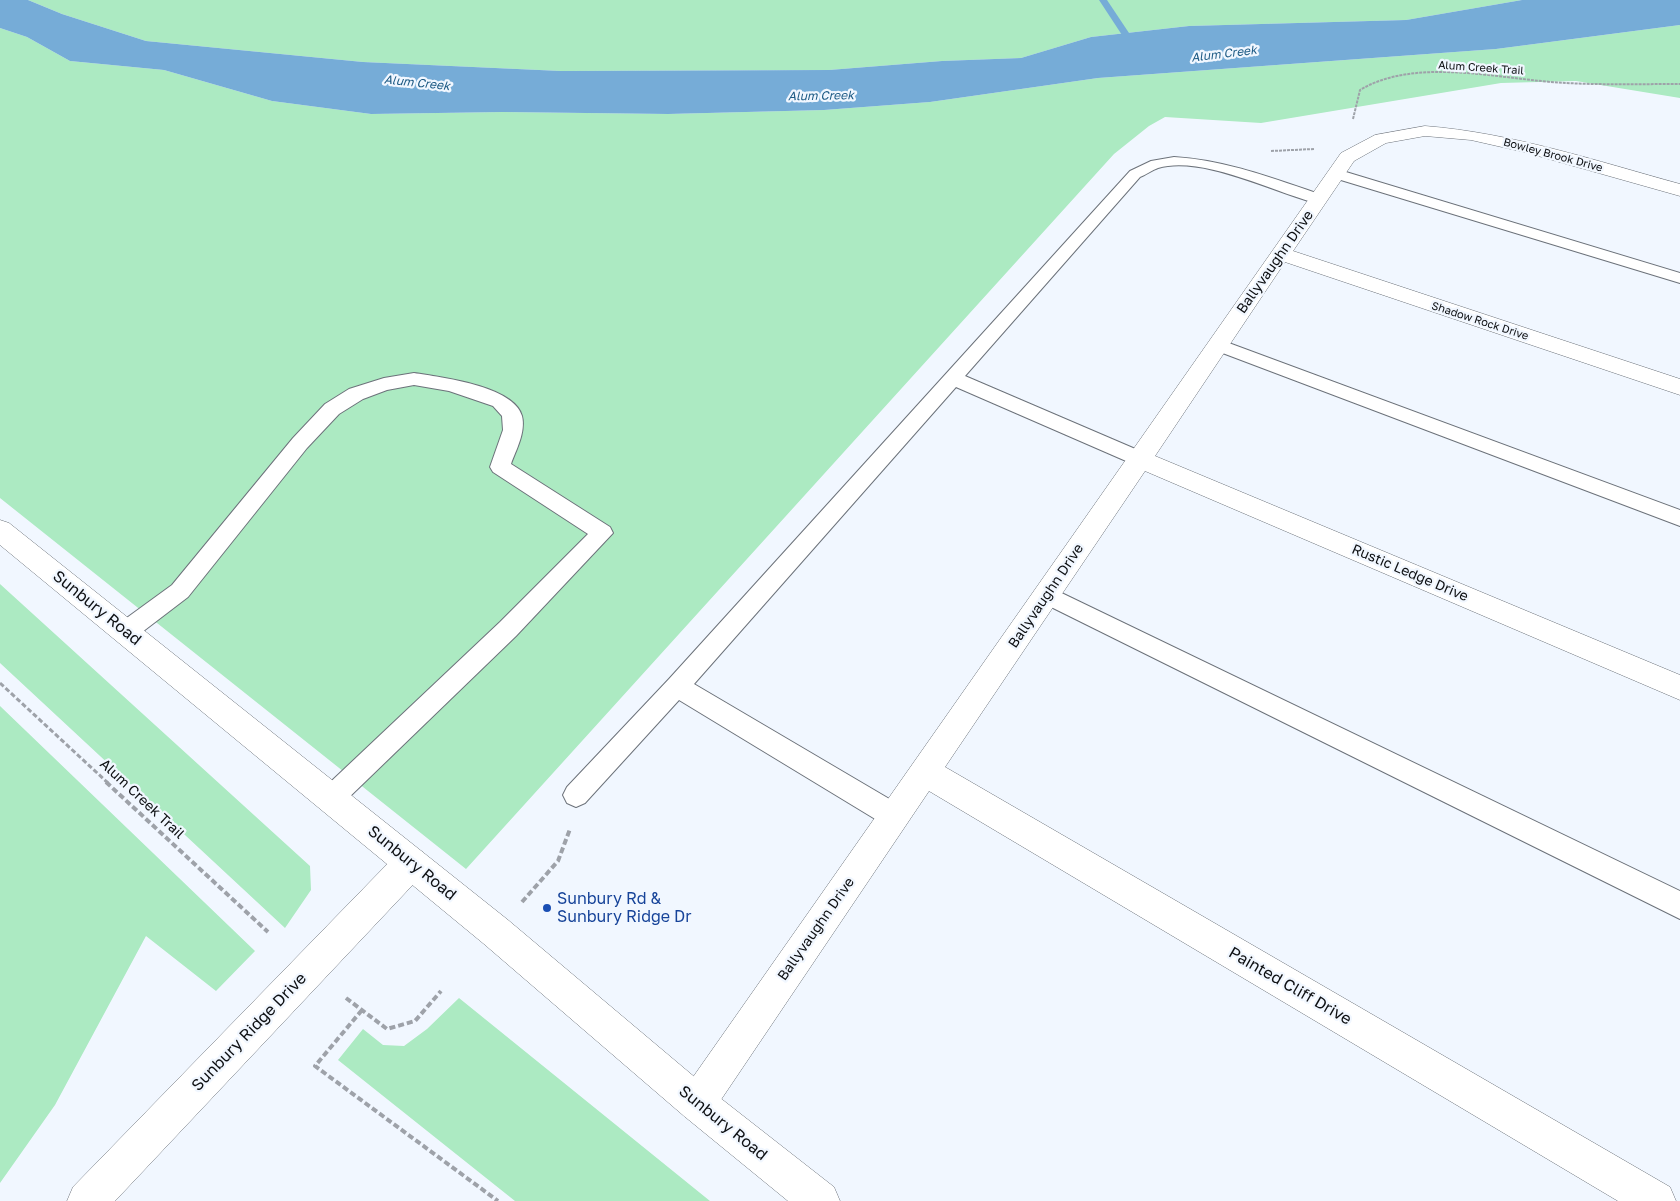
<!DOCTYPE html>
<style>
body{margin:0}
canvas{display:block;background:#f1f7ff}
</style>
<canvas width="1680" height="1201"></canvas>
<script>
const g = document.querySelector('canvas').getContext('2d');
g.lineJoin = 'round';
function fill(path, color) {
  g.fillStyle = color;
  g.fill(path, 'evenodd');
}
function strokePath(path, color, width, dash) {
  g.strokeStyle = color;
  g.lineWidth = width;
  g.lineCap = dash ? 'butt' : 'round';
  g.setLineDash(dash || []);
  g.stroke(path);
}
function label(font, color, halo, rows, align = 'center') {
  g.font = font + ' "Golos Text",sans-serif';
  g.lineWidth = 4.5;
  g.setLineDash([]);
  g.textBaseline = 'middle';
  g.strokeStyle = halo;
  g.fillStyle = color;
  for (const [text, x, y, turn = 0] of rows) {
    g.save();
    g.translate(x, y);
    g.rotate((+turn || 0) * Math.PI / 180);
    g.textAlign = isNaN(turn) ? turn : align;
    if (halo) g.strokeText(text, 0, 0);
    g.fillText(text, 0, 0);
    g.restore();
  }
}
const green = new Path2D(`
 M28,0H1522L1406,20L1189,26L1091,37L1021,58L942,61L829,70L561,71L363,62L146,41L62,14Z
 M1680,25V98L1576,81L1501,83L1261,123L1165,117L1149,126L1114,154L466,869L0,498V28L27,37L70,61L164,70L272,101L371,114L503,112L668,114L824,110L930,102L1098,78L1496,49Z
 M0,584L310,866L311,890L285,928L0,663Z
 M0,706L255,951L216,991L146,936L55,1105L0,1183Z
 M459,998L710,1201H515L338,1060L363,1029L383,1045L404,1046L427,1029Z`);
const water = new Path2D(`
 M0,0H28L62,14L146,41L363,62L561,71L829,70L942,61L1021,58L1091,37L1189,26L1406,20L1522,0H1680V25L1496,49L1098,78L930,102L824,110L668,114L503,112L371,114L272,101L164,70L70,61L27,37L0,28Z`);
const stream = new Path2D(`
 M1099,0H1107L1129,33L1128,35H1122Z`);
const pathFar2 = new Path2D(`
 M1353,119L1360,90C1417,56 1502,80 1566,83C1604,85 1642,84 1680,84
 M1271,151L1314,149`);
const pathFar1 = new Path2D(`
 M0,683L108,783`);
const path = new Path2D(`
 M106,782L268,932
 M522,902L558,861L570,829
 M346,998L387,1029L415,1021L441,991
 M362,1010L315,1066L498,1201`);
const service = new Path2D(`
 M1174,157C1226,160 1275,179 1325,196L1327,199L1319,204C1275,193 1203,155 1158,168C1152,170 1146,175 1140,177L965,376L1147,454L1150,459L1147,464L1140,466L1133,464L956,387L694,684L903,807L907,816L903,825L894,828L885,825L679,700L585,803L576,807L567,803L563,795L567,787L669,679L1130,171L1151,161Z
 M1336,169L1680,273V283L1331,177L1328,174L1331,171Z
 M1218,339L1680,510V526L1212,349L1209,345L1212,341Z
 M414,373C440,377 514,386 522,416C526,432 516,450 511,464L610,527L613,533L516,636L340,806L331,810L322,806L318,798L322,790L500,622L588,534L493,472L490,467L503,430L502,416L493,406L449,391L414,385L387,390L363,399L339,414L307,448L188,597L133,639L125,641L117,639L113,632L117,625L172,585L293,438L325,404L349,389L384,378Z
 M1047,586L1680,891V919L1039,601L1036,595L1039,589Z`);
const minor = new Path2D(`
 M1425,126C1513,133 1596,161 1680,184V196L1524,152L1471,140L1425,136L1386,143L1354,161L1293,251L1680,379V395L1285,262L1155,456L1680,675V700L1145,471L945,767L1670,1187L1676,1201H1618L929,791L710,1116L697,1122L684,1116L678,1103L684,1090L1341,153L1375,135Z
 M411,847L423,852L427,863L423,874L115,1201H67L73,1187L399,852Z`);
const primary = new Path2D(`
 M0,520L9,523L508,920L710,1090L834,1187L840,1201H788L684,1116L484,944L0,545Z`);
const markers = [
 [547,908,5,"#1a4fb4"]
];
const farStreetnames = [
 ["Alum Creek Trail",1481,68,4],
 ["Bowley Brook Drive",1553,155,15],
 ["Shadow Rock Drive",1480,321,18]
];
const farWaternames = [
 ["Alum Creek",1224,54,-7],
 ["Alum Creek",417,83,6],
 ["Alum Creek",821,96,-1]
];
const streetNames = [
 ["Ballyvaughn Drive",1275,262,-55],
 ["Rustic Ledge Drive",1410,573,23],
 ["Ballyvaughn Drive",1046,596,-56],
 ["Alum Creek Trail",142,799,43],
 ["Ballyvaughn Drive",816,929,-55]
];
const nearStreetnames = [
 ["Sunbury Road",97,608,39],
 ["Sunbury Road",412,863,39],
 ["Painted Cliff Drive",1290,986,30],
 ["Sunbury Ridge Drive",249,1032,-46],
 ["Sunbury Road",723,1123,39]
];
const nearTransitnames = [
 ["Sunbury Rd &",557,899],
 ["Sunbury Ridge Dr",557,917]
];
fill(green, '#aceac2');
fill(water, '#76acd7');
fill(stream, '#76acd7');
strokePath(service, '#6c727a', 2);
strokePath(minor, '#6c727a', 1);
strokePath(primary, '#6c727a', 1);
strokePath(pathFar2, '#9ea2a9', 2, [3, 1]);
strokePath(pathFar1, '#9ea2a9', 3, [5, 2.5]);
strokePath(path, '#9ea2a9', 4, [6, 3]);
fill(service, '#fff');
fill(minor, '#fff');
fill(primary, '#fff');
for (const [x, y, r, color] of markers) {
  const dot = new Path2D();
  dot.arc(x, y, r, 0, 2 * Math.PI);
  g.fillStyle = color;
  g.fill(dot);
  strokePath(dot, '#f1f7ff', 2);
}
label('11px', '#0d0f12', '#f1f7ff', farStreetnames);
label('italic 12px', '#1e5b85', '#f1f7ff', farWaternames);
label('14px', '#0d0f12', '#f1f7ff', streetNames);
label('16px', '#0d0f12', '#f1f7ff', nearStreetnames);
label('16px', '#164399', '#f1f7ff', nearTransitnames, 'left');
</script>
